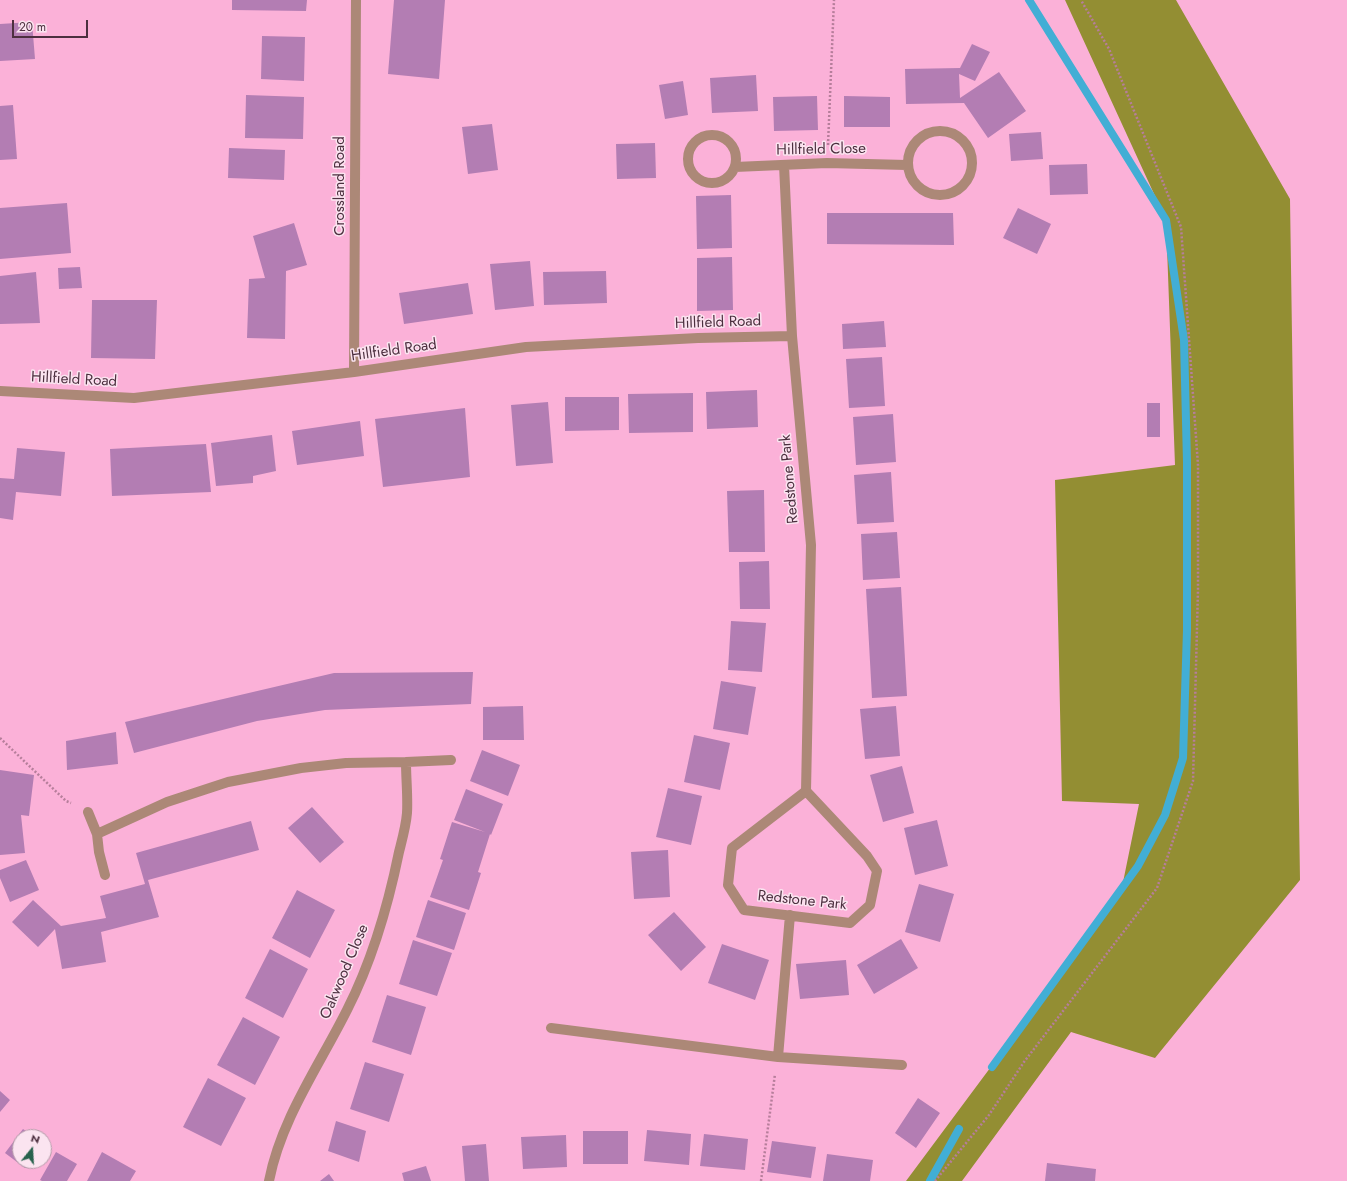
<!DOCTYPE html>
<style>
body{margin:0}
#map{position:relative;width:1347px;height:1181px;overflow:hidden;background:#fbb1d8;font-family:Jost,sans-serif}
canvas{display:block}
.north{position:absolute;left:12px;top:1129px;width:40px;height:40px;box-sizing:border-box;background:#fbe4f0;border:1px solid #b59ca9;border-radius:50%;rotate:18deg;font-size:11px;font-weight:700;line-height:16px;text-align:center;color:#4c2f3f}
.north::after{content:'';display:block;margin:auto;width:14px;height:18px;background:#27624d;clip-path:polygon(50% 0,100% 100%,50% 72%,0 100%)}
.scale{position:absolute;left:12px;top:20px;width:76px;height:18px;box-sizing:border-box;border:2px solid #4c2f3f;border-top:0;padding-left:5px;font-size:12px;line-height:14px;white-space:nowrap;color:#4c2f3f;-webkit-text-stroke:3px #fbe4f0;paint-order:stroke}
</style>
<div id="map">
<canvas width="1347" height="1181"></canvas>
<div class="north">N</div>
<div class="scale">20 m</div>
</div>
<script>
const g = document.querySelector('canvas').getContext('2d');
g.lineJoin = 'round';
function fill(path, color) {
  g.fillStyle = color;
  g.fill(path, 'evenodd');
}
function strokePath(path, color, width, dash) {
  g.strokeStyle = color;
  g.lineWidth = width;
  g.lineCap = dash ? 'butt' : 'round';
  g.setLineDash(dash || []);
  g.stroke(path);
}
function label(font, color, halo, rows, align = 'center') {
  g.font = font + ' Jost,sans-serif';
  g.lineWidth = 3;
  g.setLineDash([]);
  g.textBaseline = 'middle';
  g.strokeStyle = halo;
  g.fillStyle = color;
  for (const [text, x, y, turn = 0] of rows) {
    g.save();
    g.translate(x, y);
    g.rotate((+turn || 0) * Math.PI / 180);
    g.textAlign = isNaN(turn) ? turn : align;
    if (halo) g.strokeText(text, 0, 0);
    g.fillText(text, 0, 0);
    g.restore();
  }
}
const forest = new Path2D(`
 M1065,0H1176L1290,199L1300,880L1155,1058L1071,1032L962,1181H906L1121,892L1139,804L1062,801L1055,480L1175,465L1166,220Z`);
const stream = new Path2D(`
 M992,1067L1138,866L1165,815L1183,758L1187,630V462L1184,340L1166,220L1029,0
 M930,1181L959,1129`);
const building = new Path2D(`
 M232,0H307L306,11L232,10Z
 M394,0H445L439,79L388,74Z
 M32,22L35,59L0,61V24Z
 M262,36L305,37L304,81L261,79Z
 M972,44L990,52L975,81L959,74L960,98L999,72L1026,111L988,138L964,103L906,104L905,69L960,68Z
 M756,75L758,111L712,113L710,78Z
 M683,81L688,115L665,119L659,85Z
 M246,95L304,97L303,139L245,138Z
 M817,96L818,130L774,131L773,97Z
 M844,96L890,97V127H844Z
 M13,105L17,159L0,160V106Z
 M492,124L498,170L468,174L462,127Z
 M1041,132L1043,159L1011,161L1009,134Z
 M655,143L656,178L617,179L616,144Z
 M229,148L285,150L284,180L228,178Z
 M1087,164L1088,194L1050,195L1049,165Z
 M731,195L732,248L697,249L696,196Z
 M67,203L71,253L0,259V208Z
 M1018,208L1051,224L1037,254L1003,238Z
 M827,213H953L954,245L827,244Z
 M294,223L307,265L286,271L285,339L247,338L249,279L265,278L253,236Z
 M732,257L733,310L697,311V258Z
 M530,261L534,306L495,310L490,264Z
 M80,267L82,288L59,289L58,268Z
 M606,271L607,303L544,305L543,272Z
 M36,272L40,323L0,324V276Z
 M468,283L473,314L404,324L399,293Z
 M92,300H157L155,359L91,358Z
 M884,321L886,347L843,349L842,324Z
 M882,357L885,406L849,408L846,359Z
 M757,390L758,427L707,429L706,392Z
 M693,393V432L629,433L628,394Z
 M565,397H619V430L565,431Z
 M548,402L553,463L516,466L511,405Z
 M1147,403H1160V437H1147Z
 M465,408L470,477L383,487L375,419Z
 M893,414L896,462L856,465L853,417Z
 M360,421L364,456L297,465L292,431Z
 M272,435L276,471L253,476V483L216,486L211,443Z
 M206,444L211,492L112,496L110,449Z
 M17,448L65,452L61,496L16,492L13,520L0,518V478L14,479Z
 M891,472L894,522L857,524L854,475Z
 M764,490L765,552H729L727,491Z
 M897,532L900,578L863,580L861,534Z
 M769,561L770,609H740L739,562Z
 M901,587L907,696L872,698L866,589Z
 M731,621L766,623L762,672L728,670Z
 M473,672L471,704L325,710L257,721L134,753L125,722L334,673Z
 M721,681L756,687L748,735L713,729Z
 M523,706L524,740H483V707Z
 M896,706L900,756L865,759L860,709Z
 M116,732L118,764L67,770L66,741Z
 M694,735L730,743L720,790L684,782Z
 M482,750L520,765L508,796L470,781Z
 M902,766L914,813L883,822L870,775Z
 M0,770L34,775L29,816L21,815L25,853L0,855Z
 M668,788L702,796L691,845L656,837Z
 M466,789L503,804L491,835L490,834L478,872L481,873L469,910L430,897L443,860L440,859L452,822L485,832L454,820Z
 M312,807L344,842L320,863L288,828Z
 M937,820L948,866L915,875L904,828Z
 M251,821L259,850L148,880L159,917L101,932L106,962L62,969L55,929L38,947L12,922L33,900L61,926L106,918L100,896L145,884L136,853Z
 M668,850L670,897L634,899L631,852Z
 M26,860L39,890L10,902L0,878V870Z
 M919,884L954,894L940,942L905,932Z
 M297,890L335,910L310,958L272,938Z
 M428,900L466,913L454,950L416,937Z
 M674,912L706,947L681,971L648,935Z
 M901,939L918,968L874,994L857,965Z
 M413,940L452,953L437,996L399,984Z
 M722,944L769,960L755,1000L708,983Z
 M270,949L308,969L283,1018L245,998Z
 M846,960L849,995L800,999L796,964Z
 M387,995L426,1007L411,1055L372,1042Z
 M243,1017L280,1037L255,1085L217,1065Z
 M365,1062L404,1074L389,1122L350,1109Z
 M208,1078L246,1098L221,1146L183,1127Z
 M0,1091L10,1100L0,1112Z
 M918,1098L940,1113L916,1148L895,1133Z
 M336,1121L366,1131L359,1162L328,1151Z
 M23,1129L34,1137H20V1161H30L25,1168L5,1153Z
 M647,1130L691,1134L689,1165L644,1161Z
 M583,1131H628V1164H583Z
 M704,1134L748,1139L745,1170L700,1166Z
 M566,1135L567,1167L523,1169L521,1137Z
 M772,1141L816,1147L811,1178L767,1172Z
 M486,1144L489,1181H465L462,1146Z
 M56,1152L77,1164L67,1181H42L40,1180Z
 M102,1152L136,1171L130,1181H87Z
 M827,1154L873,1160L870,1181H823Z
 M1047,1163L1096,1169L1095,1181H1045Z
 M426,1166L431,1181H404L402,1173Z
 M329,1174L334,1181H320Z`);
const path = new Path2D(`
 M828,145L834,0
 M0,738L66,801L71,803
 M761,1181L775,1074
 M935,1181L989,1115L1024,1062L1157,888L1193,781L1198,590V465L1181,227L1109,49L1081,0`);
const minor = new Path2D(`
 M908 163a32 32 0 1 1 64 0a32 32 0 1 1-64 0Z
 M688 159a24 24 0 1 1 48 0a24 24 0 1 1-48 0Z
 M784,165L792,336L811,545L806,791L867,856L877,871L870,905L850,923L744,910L728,885L732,848L806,791
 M735,167L827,163L907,165
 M354,372L356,0
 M0,391L134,398L354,372L526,347L698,338L792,336
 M406,762L451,760
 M88,812L97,834L99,852L105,875
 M97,834L167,802L228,782L301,768L346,763L406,762C406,779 408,797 407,813C406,826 402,840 399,852C388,906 372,961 347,1010C319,1066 281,1119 269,1181
 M551,1028L778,1057L902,1065
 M778,1057L790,915`);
const streetNames = [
 ["Hillfield Close",821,150,-1],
 ["Crossland Road",340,186,-90],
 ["Hillfield Road",718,323,-2],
 ["Hillfield Road",394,351,-8],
 ["Hillfield Road",74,380,3],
 ["Redstone Park",790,479,-95],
 ["Redstone Park",802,901,6],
 ["Oakwood Close",345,972,-67]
];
fill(forest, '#938e33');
strokePath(stream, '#42aed5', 8);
fill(building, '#b37db3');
strokePath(path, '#b67e9b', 2.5, [2, 2]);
strokePath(minor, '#ac8877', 10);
label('15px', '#4c2f3f', '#fbe4f0', streetNames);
</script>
